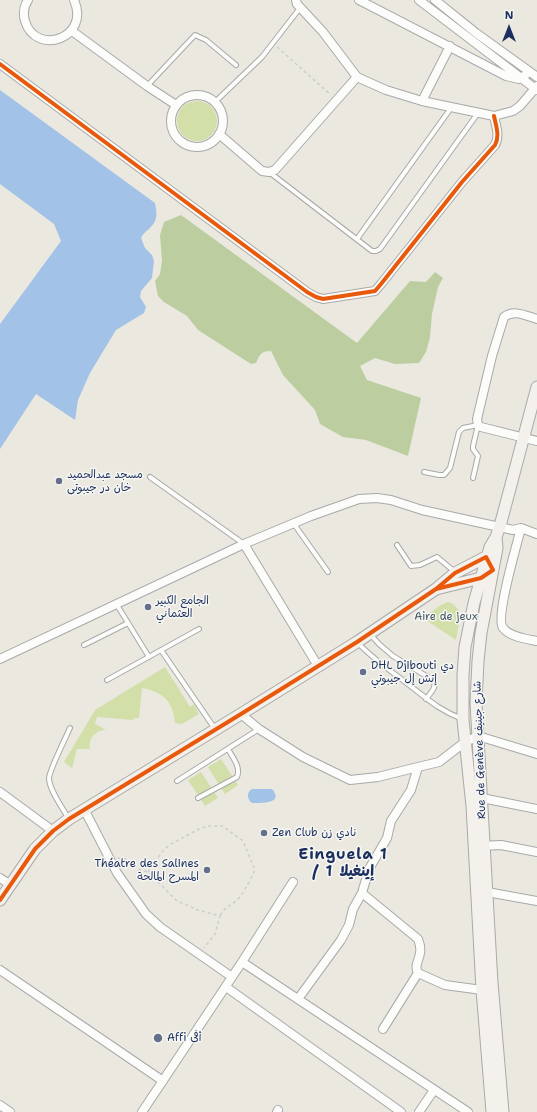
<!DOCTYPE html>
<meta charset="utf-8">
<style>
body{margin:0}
#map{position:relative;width:537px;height:1112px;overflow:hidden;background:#ebe8df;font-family:"Shantell Sans",sans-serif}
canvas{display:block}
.north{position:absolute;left:489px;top:8px;width:40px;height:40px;-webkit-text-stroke:3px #f6f6f2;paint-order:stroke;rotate:0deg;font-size:11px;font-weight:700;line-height:16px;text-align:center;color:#1b2f5e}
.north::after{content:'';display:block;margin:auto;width:14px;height:18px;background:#1b2f5e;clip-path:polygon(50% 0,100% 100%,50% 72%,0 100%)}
</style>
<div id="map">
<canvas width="537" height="1112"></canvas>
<div class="north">N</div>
</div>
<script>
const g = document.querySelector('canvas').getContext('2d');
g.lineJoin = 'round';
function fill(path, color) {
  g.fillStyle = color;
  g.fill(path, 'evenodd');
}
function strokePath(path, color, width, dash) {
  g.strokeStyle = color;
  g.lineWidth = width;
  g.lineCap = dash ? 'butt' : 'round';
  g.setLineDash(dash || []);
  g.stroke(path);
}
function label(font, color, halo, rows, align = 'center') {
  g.font = font + ' "Shantell Sans","Playpen Sans Arabic",sans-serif';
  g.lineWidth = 3;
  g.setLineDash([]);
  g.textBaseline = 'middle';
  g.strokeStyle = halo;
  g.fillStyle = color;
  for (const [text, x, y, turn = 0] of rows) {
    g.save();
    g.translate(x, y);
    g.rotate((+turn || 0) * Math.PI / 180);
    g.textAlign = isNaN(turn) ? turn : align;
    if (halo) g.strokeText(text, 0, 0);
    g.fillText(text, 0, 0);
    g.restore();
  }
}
const green = new Path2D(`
 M177 121a20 20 0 1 1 40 0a20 20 0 1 1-40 0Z
 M448,602L453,604L459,610L460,616L456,640L423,618L441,605Z
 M165,667L190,707L194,704L199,714L182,724L175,723C173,702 164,692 142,688L139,718H135L133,720L97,717L95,724L106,730C95,730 88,739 90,749H77L72,768L64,762L95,710Z
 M221,759L238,785L225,794L208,767Z
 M201,772L218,798L205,806L188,780Z`);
const forest = new Path2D(`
 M181,215L357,343L410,281L426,282L435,272L443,278L438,287L432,314L430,337L426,352L419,363L395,364L375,358L360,366L367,380L421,398L408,456L366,440L343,437L320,424L315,410L283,375L271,351C261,351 260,354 256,363L251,364L198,330L187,316L164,302L158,296L155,281L160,274L162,261L160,235L164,222Z`);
const water = new Path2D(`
 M0,90L155,203C157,213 158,220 150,228C146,232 143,233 141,238L145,248L152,255L154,261L152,278L141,291L140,297L146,307L144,313L116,330L90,373L78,400L75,420L36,394L0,449V324L61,241L54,224L0,184Z
 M252,789H272C285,804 260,803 252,803C247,799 246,793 252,789Z`);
const path = new Path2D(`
 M277,47L331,95
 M118,858L126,859L140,870L148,872L177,901L198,910L220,916L215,934L204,948
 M148,872L162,852L169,845L199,829L209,826H222L243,841L255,870C250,880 245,892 236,901C229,907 225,906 220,916`);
const lane = new Path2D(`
 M147,86L195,35L206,40L236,65
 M215,102L262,57L300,8
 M269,172L372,251H376L380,249L478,113
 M357,239L451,108
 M424,472L439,475H444L450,468L459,432L463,428L478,425L473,446V449L478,456L473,478
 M150,477L244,544
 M294,524L328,572
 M397,545L411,566L420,565L437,557L455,572
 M117,605L149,657
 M370,634L379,644L393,656L433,680C438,687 430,693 426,699
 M358,643C375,661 394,673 413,688C431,702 440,710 462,719
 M84,645L128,623
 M161,650L215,729
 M107,680L199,629
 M177,781L259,729
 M198,798L237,777C241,767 233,758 228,749
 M68,818C63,808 49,790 49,778C50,769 65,739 70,728`);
const street = new Path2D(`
 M28,0C24,6 23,14 25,21C36,57 91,38 74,0
 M296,0L297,4L323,32L357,77L386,90L422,101L494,116L513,111L520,106L537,86
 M359,0L506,76L519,79L530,72
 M419,0L537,90
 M435,0L476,33L537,77
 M72,31L147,86L176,105
 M0,64L307,292L316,297L323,299L375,291L381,284L462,182L495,145C500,136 496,126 494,116
 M171 121a26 26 0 1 1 52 0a26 26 0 1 1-52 0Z
 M422,101L450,46
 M219,134L262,171L269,172L275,170L357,77
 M537,319C526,316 514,309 504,317L492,356L477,419L478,425L481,427L537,441
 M521,528C517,544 495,618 503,628C510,637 527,639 537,641
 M244,544L318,666
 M0,659L244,544L311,516L359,499L377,498L391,500L422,510L513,530L521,528L537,534
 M241,714L259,729L303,757L350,780L378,777L418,767
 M0,792L53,831
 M482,798L537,809
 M84,809L117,873L146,914L160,927L232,977
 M480,846L501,845L537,852
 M0,878L11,885
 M487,892L537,901
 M362,893L418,939C420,944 421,948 420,953C419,961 414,965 418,973L445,985L482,990
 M242,962L468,1112
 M0,970L163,1081
 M226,987L401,1112
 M298,999L341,940L349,925L353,909L362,893L369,869L387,838L391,821L411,790L418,767L439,762L465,742L478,736L537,754
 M383,1029L418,973
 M0,1105L10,1112
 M142,1112L242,962L293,882
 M277,1112L278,1110
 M419,1112L434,1090`);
const secondary = new Path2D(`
 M496,537L497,548L481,633L478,661L476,703L492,983L503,1112
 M0,900L35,849L53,831L69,819L241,714L357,642L436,589L455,573L486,557L493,570L481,578L436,589
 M492,1112L482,990L472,806L463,720V675L465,647L474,603L490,547L496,537L500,526L537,387`);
const cycleway = new Path2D(`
 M0,64L307,292L316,297L323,299L375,291L381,284L462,182L495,145C500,136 496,126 494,116
 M0,900L35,849L53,831L69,819L241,714L357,642L436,589L455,573L486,557L493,570L481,578L436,589`);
const markers = [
 [59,481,4,"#64708b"],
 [148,607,4,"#64708b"],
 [363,672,4,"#64708b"],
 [264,833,4,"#64708b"],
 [207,870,4,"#64708b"],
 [158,1038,5,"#64708b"]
];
const poiNames = [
 ["مسجد عبدالحمید",67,475],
 ["خان در جیبوتی",67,488],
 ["الجامع الكبير",156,601],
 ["العثماني",156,614],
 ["DHL Djibouti دي",371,666],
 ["إتش إل جيبوتي",371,679],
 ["Zen Club نادي زن",272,833],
 ["Théatre des Salines",199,864,"right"],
 ["المسرح المالحة",199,877,"right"],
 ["Affi أفى",167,1038]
];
const parkNames = [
 ["Aire de jeux",446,617]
];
const streetNames = [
 ["Rue de Genève شارع جينيف",480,750,-92]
];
const districtNames = [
 ["Einguela 1",343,855],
 ["/ إينغيلا 1",343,872]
];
fill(green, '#d2dfa8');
fill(forest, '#bcce9f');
fill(water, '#a2c2e8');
strokePath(lane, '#a8a9aa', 6);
strokePath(street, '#a8a9aa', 10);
strokePath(secondary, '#a8a9aa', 13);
strokePath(path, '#cccdce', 1.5, [3, 3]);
strokePath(lane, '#fcfcfa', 4);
strokePath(street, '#fcfcfa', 8);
strokePath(secondary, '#f4f1ec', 11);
strokePath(cycleway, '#e8590c', 4);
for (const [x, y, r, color] of markers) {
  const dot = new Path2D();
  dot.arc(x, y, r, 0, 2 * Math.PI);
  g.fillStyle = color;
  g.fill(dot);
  strokePath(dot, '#f6f6f2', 1.5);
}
label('11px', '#1b2f5e', '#f6f6f2', poiNames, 'left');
label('11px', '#445965', '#f6f6f2', parkNames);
label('11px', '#1b2f5e', '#f6f6f2', streetNames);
g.letterSpacing = '1px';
label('bold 15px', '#1b2f5e', '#f6f6f2', districtNames);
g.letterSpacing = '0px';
</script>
